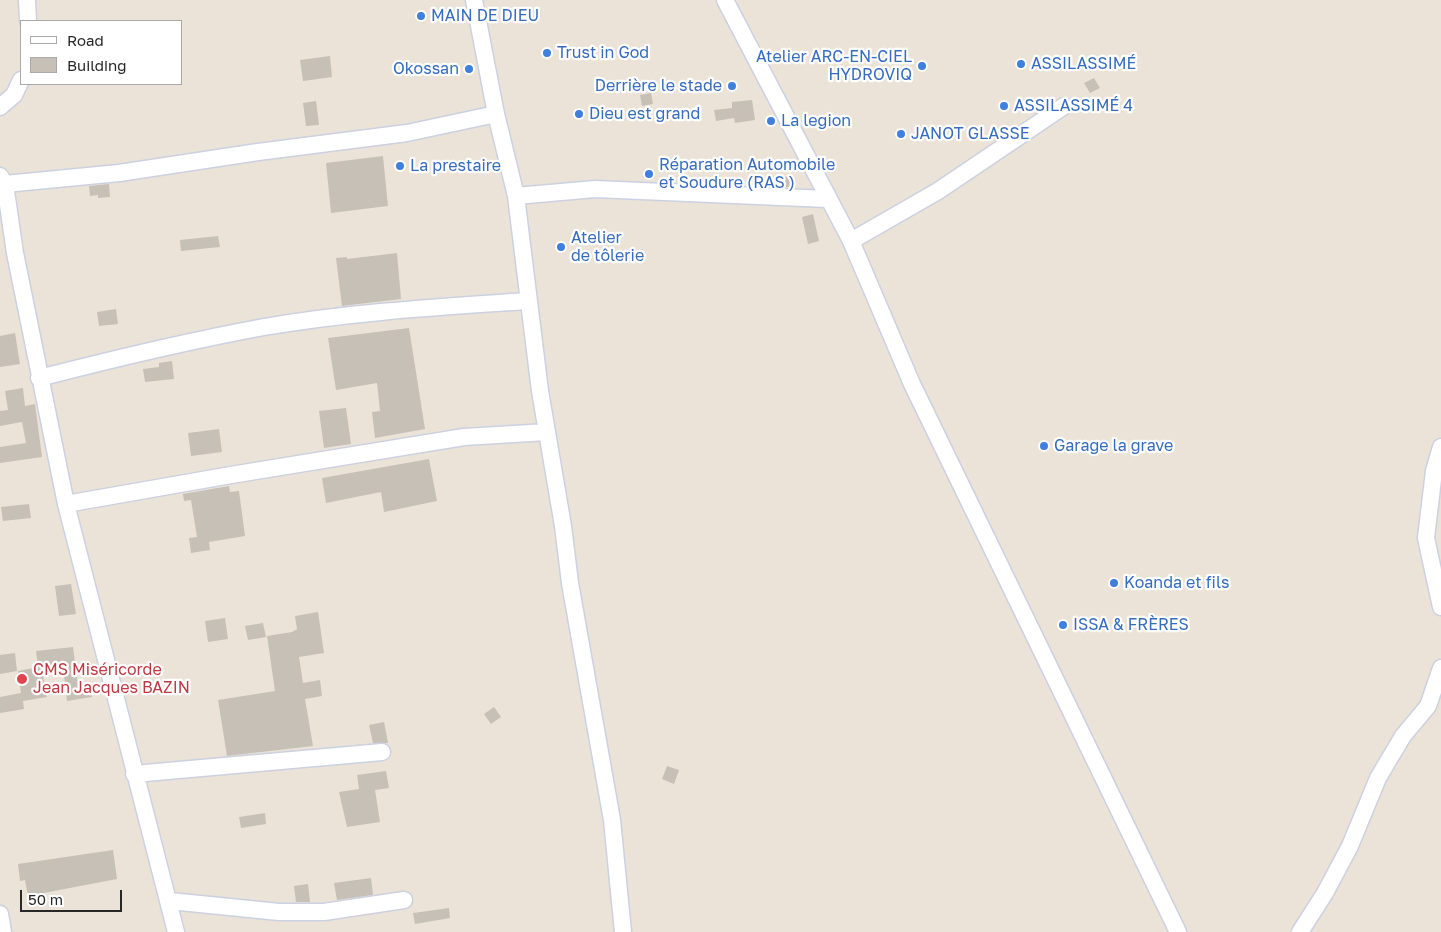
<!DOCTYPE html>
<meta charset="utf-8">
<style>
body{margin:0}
#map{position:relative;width:1441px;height:932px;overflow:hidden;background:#ebe3d7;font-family:"Golos Text",sans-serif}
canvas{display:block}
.legend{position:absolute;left:20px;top:20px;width:162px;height:65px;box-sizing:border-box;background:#fff;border:1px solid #a9a9a9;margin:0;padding:6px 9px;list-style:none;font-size:15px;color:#272727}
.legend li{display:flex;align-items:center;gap:10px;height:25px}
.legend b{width:25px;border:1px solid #a9a9a9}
.scale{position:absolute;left:20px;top:890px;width:102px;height:22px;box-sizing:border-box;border:2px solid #272727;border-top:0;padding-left:6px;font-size:15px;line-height:18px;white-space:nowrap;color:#272727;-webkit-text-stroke:4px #fff;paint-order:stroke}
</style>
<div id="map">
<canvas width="1441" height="932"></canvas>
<ul class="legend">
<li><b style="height:6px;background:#fff"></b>Road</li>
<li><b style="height:14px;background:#c6c0b7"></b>Building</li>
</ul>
<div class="scale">50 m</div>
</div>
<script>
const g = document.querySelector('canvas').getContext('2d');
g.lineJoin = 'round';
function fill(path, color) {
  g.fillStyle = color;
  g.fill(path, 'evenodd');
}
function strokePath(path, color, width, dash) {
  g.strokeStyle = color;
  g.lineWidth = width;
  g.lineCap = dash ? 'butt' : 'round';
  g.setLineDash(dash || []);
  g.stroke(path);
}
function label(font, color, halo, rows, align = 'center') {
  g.font = font + ' "Golos Text",sans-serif';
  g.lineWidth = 4.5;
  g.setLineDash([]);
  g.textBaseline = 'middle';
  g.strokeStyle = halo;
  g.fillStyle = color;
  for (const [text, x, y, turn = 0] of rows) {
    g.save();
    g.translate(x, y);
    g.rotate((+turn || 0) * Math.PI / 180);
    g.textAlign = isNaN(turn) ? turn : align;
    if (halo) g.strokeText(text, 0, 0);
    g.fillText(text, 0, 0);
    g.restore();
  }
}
const building = new Path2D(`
 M330,56L332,77L303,81L300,60Z
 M1094,78L1100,88L1090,93L1084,83Z
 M651,93L653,104L642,106L640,95Z
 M752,100L755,120L735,123L734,118L716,121L714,110L732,108V102Z
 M316,101L319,125L306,126L303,103Z
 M383,156L388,206L331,213L326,163Z
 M790,176L791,187H773L771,179Z
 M109,184L110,197L98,198V195L90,196L89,186Z
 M813,214L819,241L808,244L802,217Z
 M218,236L220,247L181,251L180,240Z
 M397,253L401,299L342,306L336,258L347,257V259Z
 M116,309L118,324L99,326L97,312Z
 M409,328L425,429L375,438L372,412L380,411L377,383L336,390L328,338Z
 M15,333L20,364L0,367V336Z
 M172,361L174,379L145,382L143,369L159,367V363Z
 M23,388L25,406L35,404L42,457L0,463V447L26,443L22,422L0,426V411L8,410L5,391Z
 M346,408L351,444L324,448L319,411Z
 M219,429L222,452L191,456L188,433Z
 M429,459L437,501L384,512L381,492L326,503L322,478Z
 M229,486L230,492L239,491L245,536L209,542L210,550L191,553L189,538L197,537L191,500L184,501L183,494Z
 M29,504L31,518L3,521L1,507Z
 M71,584L76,614L59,616L55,586Z
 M318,612L324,653L299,657L303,683L320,680L322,696L305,699L313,746L227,756L218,700L275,691L267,636L292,632L297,629L295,616Z
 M225,618L228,639L208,642L205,621Z
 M263,623L266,637L248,640L245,626Z
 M73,647L78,685L90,684L92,697L67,701L63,668L42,670L47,697L23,701L24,709L0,713V697L21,693L18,671L38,667L36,651Z
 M15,653L17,671L0,674V655Z
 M494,707L501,717L491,724L484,714Z
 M384,722L388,743H373L369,725Z
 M667,766L679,770L674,784L662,779Z
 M386,771L389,788L375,790L380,822L347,827L339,792L359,789L357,775Z
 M265,813L266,824L241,828L239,817Z
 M113,850L117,879L28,896L25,880L20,881L18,864Z
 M371,878L373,895L337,900L334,883Z
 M308,884L310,902H296L294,886Z
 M449,908L450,918L415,924L413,913Z`);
const minor = new Path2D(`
 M27,0L28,21
 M474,0L496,114L516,196L540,391L563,526L570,583L612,820L623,932
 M725,0L851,241L912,384L1178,932
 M0,107L14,95L21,80
 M0,176L5,184L15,253L66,504L176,932
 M5,184L119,173L258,152L407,133L496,114
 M516,196L595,189L827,199
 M851,241L938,191L1064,106
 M39,378C113,359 188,341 264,327C351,312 439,307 527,301
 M1441,447L1434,471L1426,538L1441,607
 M66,504L231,475L464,437L547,432
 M134,774L382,752
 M170,901L279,912H324L404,900
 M0,914L3,932
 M1300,932L1325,893L1350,846L1378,778L1403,736L1428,706L1441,668`);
const markers = [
 [421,16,5,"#3f7fe0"],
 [547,53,5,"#3f7fe0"],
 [1021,64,5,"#3f7fe0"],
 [922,66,5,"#3f7fe0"],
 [469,69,5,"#3f7fe0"],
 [732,86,5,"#3f7fe0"],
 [1004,106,5,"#3f7fe0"],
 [579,114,5,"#3f7fe0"],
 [771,121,5,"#3f7fe0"],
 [901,134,5,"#3f7fe0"],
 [400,166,5,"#3f7fe0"],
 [649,174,5,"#3f7fe0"],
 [561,247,5,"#3f7fe0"],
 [1044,446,5,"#3f7fe0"],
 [1114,583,5,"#3f7fe0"],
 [1063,625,5,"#3f7fe0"],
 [22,679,6,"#e0444e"]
];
const shopNames = [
 ["MAIN DE DIEU",431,16],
 ["Trust in God",557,53],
 ["Atelier ARC-EN-CIEL",912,57,"right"],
 ["HYDROVIQ",912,75,"right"],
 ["ASSILASSIMÉ",1031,64],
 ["Okossan",459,69,"right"],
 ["Derrière le stade",722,86,"right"],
 ["ASSILASSIMÉ 4",1014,106],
 ["Dieu est grand",589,114],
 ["La legion",781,121],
 ["JANOT GLASSE",911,134],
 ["Réparation Automobile",659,165],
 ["et Soudure (RAS )",659,183],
 ["La prestaire",410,166],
 ["Atelier",571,238],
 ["de tôlerie",571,256],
 ["Garage la grave",1054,446],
 ["Koanda et fils",1124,583],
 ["ISSA & FRÈRES",1073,625]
];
const healthNames = [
 ["CMS Miséricorde",33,670],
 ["Jean Jacques BAZIN",33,688]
];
fill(building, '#c6c0b7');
strokePath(minor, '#ccd1e2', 19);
strokePath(minor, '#fff', 16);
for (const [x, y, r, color] of markers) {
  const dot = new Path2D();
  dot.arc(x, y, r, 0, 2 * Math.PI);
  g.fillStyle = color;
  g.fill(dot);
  strokePath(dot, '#fff', 2);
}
label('16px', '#366cbe', '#fff', shopNames, 'left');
label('16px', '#be3a42', '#fff', healthNames, 'left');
</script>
